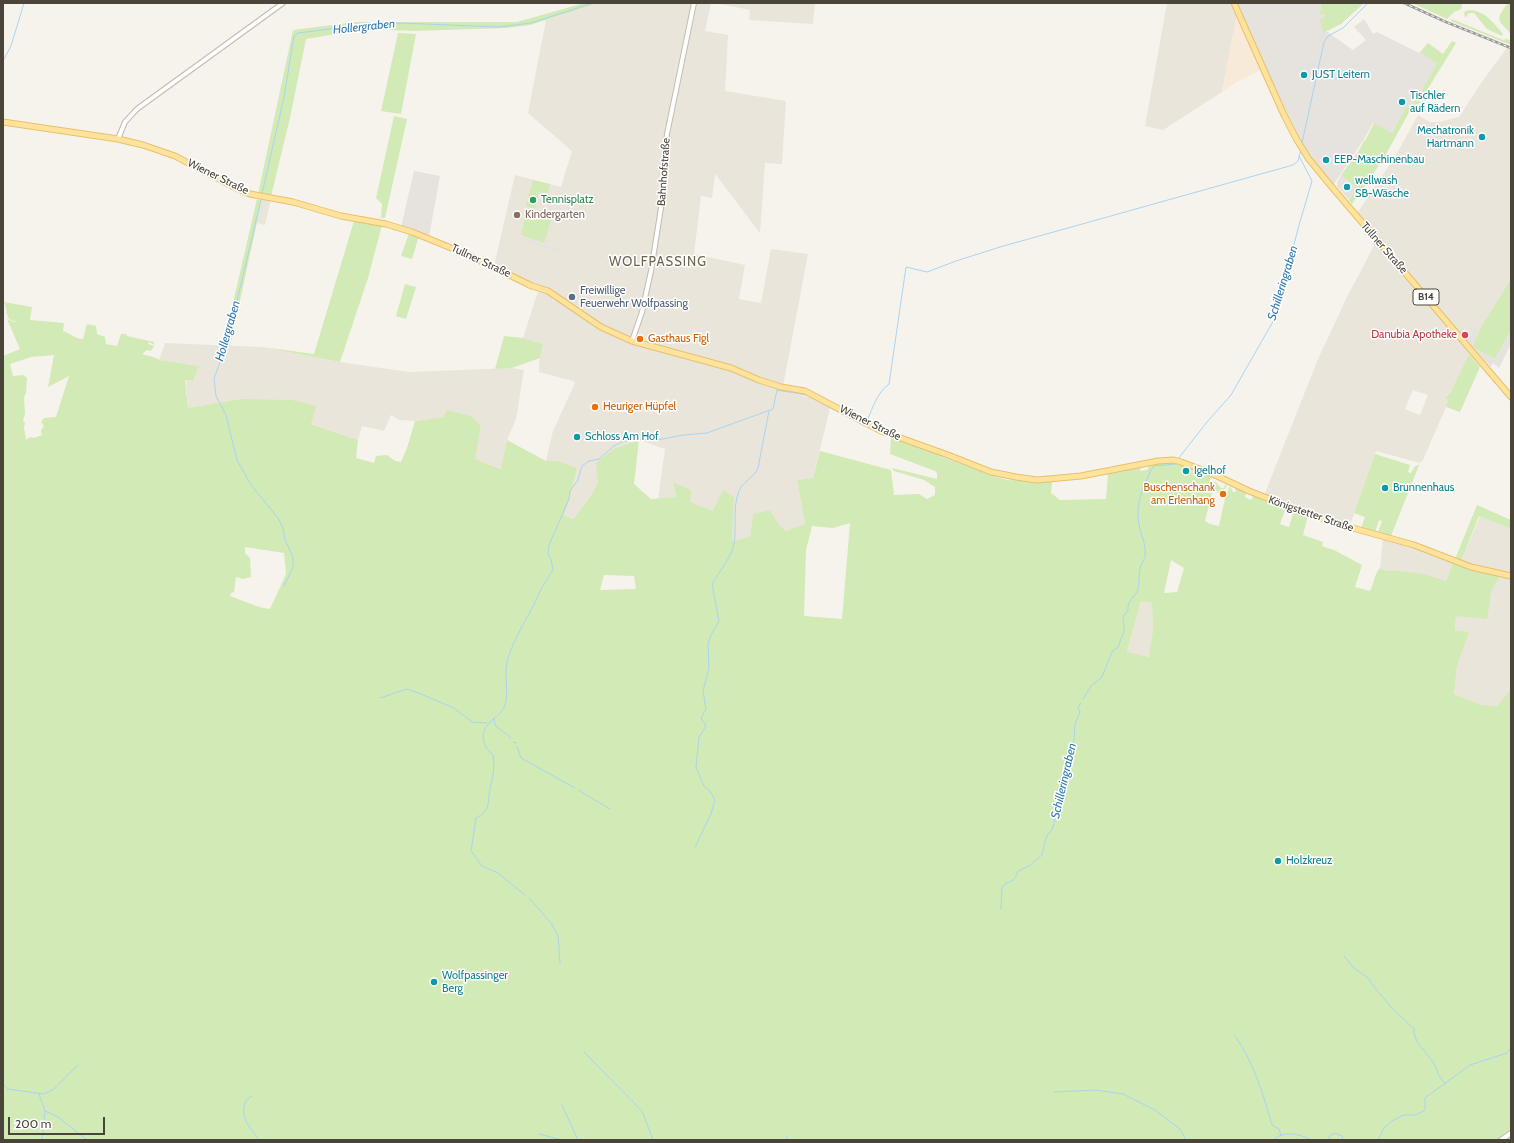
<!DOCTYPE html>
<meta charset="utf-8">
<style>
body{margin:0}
#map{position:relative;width:1514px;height:1143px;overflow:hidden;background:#f6f3ec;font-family:Cabin,sans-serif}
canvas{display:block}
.frame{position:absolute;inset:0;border:4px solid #4b4439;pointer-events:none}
.scale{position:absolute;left:8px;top:1117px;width:97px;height:18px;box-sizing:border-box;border:2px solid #4b4439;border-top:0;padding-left:5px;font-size:12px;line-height:14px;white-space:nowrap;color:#4b4439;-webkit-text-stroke:3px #fff;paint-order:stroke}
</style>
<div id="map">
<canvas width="1514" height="1143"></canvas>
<div class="frame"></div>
<div class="scale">200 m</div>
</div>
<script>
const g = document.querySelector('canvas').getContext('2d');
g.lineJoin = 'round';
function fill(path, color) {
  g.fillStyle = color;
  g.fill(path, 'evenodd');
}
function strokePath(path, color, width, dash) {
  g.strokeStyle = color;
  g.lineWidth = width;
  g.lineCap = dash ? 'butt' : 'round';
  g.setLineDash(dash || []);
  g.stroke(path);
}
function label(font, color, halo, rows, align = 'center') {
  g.font = font + ' Cabin,sans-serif';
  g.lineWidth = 3;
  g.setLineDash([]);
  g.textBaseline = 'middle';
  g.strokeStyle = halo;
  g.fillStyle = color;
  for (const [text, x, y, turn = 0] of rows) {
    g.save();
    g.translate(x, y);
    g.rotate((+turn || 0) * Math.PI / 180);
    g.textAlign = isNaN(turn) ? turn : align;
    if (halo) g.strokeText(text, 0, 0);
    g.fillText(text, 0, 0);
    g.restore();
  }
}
const residential = new Path2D(`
 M599,3H711L705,31L728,35L725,91L786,101L782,164L765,163L760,233L715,174L712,198L701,196L694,254L745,265L739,299L761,303L771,249L808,254L784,381L783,391L808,397L830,408L813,478L797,480L805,524L786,531L780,526L770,510L753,514L750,537L732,541L713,511L690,502L673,482L676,497L658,499L665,449L639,440L615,448L592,494L573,519L564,515L570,497L577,468L559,461H546L553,431L575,383L573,381L539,372V363L543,344L523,338L538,291L493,270L515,175L561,187L572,151L528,113L546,20Z
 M719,3H815L813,24L749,20L750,10L720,4Z
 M1167,3H1232L1237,14L1222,92L1163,130L1145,126Z
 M1507,48L1511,50V279L1482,325L1472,345H1470L1467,350L1469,354L1450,393L1445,397L1448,400L1446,407L1423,460L1420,463L1376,451L1350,525L1267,498L1265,493L1318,359L1347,297L1376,242L1356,220L1358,212L1396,155L1418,115L1430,122H1439L1459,117L1481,83ZM1413,390L1428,395L1420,415L1405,409Z
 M263,198L271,199L265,225L257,223L260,209V200Z
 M165,343L262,347L340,362L409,372L512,368L524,370L516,419L507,440L502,469L474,459L481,426L444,417L415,421L399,420L391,415L384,431L362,426L358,440L240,399L188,408L186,380L193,381L199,366L159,360Z
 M1480,516L1511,529V689L1497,706L1482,705L1454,694L1457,667L1469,632L1455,630L1456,615L1490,601L1492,589L1502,572L1476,566L1454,563L1446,581L1436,577L1413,573L1389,570L1386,571L1380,568L1383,538L1391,536L1426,547L1461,561Z
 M1141,601L1152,603L1153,629L1150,657L1127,653Z`);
const commercial = new Path2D(`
 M1237,14L1262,69L1237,82L1222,92Z`);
const industrial = new Path2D(`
 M1237,3H1321L1320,14H1325L1324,18L1321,19L1324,32L1326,31L1353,50L1366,40L1354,27L1364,19L1373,34L1377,32L1419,53L1420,52L1437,64L1414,103L1405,109L1392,133L1373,123L1363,141L1333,185L1307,153L1295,131Z
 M414,171L440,176L429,237L401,227Z
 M1341,175L1357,188L1349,200L1337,186V183Z`);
const green = new Path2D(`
 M584,3H599L530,25L507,28L414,31L365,29L306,39L290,118L271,196L258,194L293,30L356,22H517Z
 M1321,3H1364L1341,24L1323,33L1320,19L1324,18L1325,14H1320Z
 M1412,3H1461L1462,5L1461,9L1454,12L1447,19Z
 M1508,3H1511V34C1497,19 1495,20 1508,3Z
 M1469,10C1485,11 1493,22 1503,34L1502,36L1487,29L1474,13H1469L1466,17H1465L1464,12Z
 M1452,19L1503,40L1507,39L1511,41V45L1451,21Z
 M398,33L416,34L401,114L381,111Z
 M1452,41L1456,43L1416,108L1409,112L1407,116L1384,158L1352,204L1349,200L1357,188L1341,175L1358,152L1364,141H1365L1374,123L1392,133L1405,109L1414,103L1437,64L1420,52L1428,43L1443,54Z
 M394,116L407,119L385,218H381L382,204L376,198Z
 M533,180L550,184L548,193L539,192L535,209L526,206Z
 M257,199L260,200V209L230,346H223Z
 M526,213L551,220L544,243L521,235Z
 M354,221L382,225L368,278L340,362L262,347L314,354Z
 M409,233L419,236L412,259L401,256Z
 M1511,279V331L1495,359L1477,350L1472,345L1482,325Z
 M405,284L416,287L406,319L396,316Z
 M4,302L32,307L30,320L64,323L63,331C70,333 75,339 83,339L87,324L96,326L97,334L105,337L106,344L117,346L121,334H126L127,336L154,342V345L149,342L148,344L154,346L151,351L147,350L142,354L156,358L159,360L199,366L193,381L185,380L188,408L240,399L292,400L316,406L311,424L358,440L356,458L374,463L376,456L387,455L395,461L401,462L407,448L415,421L444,417L447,410L471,416L481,426L475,459L501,469L507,440L546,461H559L577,468L570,497L564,515L573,519L592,494L598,482L596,463L615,448L639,440L634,484L651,499L676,497L673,482L691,490L690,502L713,511L723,490L734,497L732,541L750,537L753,514L770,510L780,526L786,531L805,524L797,480L813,478L820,451L891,470L894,495L919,494L927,499L935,495V487L924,480L894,471L892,468L937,479V473L935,471L890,454L891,437H894L940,454L942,457L982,472L983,473L1007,480L1052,481L1051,493L1060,500L1106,499L1108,474L1140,468L1141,471L1147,470C1147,470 1150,465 1150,465C1161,457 1192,468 1203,472C1206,474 1208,476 1211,477L1208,489H1209L1212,481L1211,484L1213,485L1215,481L1221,488H1224L1225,485H1227L1225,489L1222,490L1226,491L1227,493L1230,486L1233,492H1236L1235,487L1246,493L1245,497L1251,500L1253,496L1286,507L1280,524L1289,527L1294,510L1308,515L1303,535L1323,542L1322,546L1334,550L1362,565L1355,587L1370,591C1374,584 1374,574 1380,568L1386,571L1389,570C1408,572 1428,573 1446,581L1453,563L1500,576L1492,589L1487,619L1456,616L1455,630L1469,632L1457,667L1454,694L1482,705L1497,706L1511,689V1140H3V356L20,349L7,319L14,322H20C3,321 9,313 4,302ZM54,355L48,387L69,376L56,417L44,418L41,422L44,426L41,430L42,435L34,438L30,437L26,440L24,427L25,423L23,420L25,414L24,397L26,393L27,378L23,375L13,376L10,364L31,357ZM1213,490L1218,491L1217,493L1219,494L1220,491L1226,494L1219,526L1210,524L1205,521ZM850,523L842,619L804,616L806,550L812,526L833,528ZM245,547L284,553L286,574L270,609L259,607L230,596L231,593L234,592L236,577L243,579L251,577L250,558L245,553ZM1171,560L1184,568L1177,592L1164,593ZM604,575L634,576L636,589L600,590ZM1141,601L1152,603L1153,629L1149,657L1127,652Z
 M504,336L523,338L543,344L540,358L512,368L495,369Z
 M1469,354L1480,367L1460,412L1446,407L1448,400L1445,398L1450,393Z
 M1375,454L1410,465L1408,472L1411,473L1415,466L1419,465L1391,536L1378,532L1382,521L1379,520L1375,532L1361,528L1365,517L1354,513Z
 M1477,505L1511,520V529L1479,516L1461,561L1455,559Z`);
const parking = new Path2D(`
 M521,237L564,252L563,254L520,239Z
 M1473,326L1479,333L1473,345L1477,350L1495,359L1511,331V344L1499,368L1493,363L1491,367L1466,340Z`);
const stream = new Path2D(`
 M3,61L11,46L24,3
 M1302,143L1324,42L1328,36L1343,28L1368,3
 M262,194L284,97L294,36L298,33L369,24L401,23L498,27L531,23L593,3
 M261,200L226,347L214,378L216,396L226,415L237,460L251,485L278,518L283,528L285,540L293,557V567L284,586
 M867,421C873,407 877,393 889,384L906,267L927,272L956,261L1000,247L1293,165L1298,161L1301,150
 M1178,459L1207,422L1231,395L1275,318L1299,225L1312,181L1299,156
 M381,698L406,689L416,692L454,708L472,722L487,723
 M1083,699L1091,686L1102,677L1112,652L1119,646C1120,639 1123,636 1124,631C1125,620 1119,621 1128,610C1127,603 1133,597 1137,592C1139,588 1139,573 1140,568C1141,564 1144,560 1145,557C1146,546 1143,539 1140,530C1136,514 1138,497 1146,482C1148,477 1150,470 1154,466L1176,464
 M494,718L495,725L511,738
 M513,742L516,743
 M517,747L521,758L575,788
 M578,790L610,809
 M695,847L711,814L715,800L710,791L704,786L696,767L699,737L706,726L701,718L706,709L703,691L709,668L708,644L711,635L719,621L712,584C719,572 731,558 734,544C737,526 732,509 739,491C743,481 754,478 758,468L769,411
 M525,895L498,873L482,866L471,851L476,818C492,809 487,803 490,789C493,774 495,770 493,755C487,750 484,745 483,737C483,721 501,718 505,705C509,692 504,676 507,662C512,643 522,627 531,610C535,604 537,597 540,591C544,583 549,577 553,570L551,560L548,554L549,545L569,499L570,491L578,480L582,466L589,461L599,459L614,446L622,442L634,439L657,440L683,435L707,433L773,409L777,390L806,395L865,426L866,424
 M529,898L551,923L558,936L560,963
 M1001,909L1002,887C1010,878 1013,886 1018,871L1029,866L1042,855C1044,846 1045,835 1052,830L1058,810L1057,801L1065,782L1070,753L1074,741L1075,724L1080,712L1078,708L1081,703
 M1344,956L1354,968L1368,978L1371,983L1390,1006L1414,1029C1413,1043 1428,1053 1434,1064C1438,1071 1438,1077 1445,1083
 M1235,1036C1254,1063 1263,1094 1272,1125L1279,1129L1281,1135
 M584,1052L642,1111L653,1140
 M3,1084L8,1089L44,1094L54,1089L78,1065
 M1054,1092L1096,1090L1123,1094L1155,1110L1180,1129L1186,1140
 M39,1094L45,1111L58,1117L87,1140
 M252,1096C244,1099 242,1109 245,1118C247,1126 255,1133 259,1140
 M562,1105L578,1140
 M539,1134L562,1140
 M786,1136L788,1140
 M42,1140L45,1111
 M1274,1140C1282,1130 1301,1134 1311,1140
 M1328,1140L1330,1135L1335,1133L1342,1136L1343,1140
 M1378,1140L1384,1128L1392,1121L1403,1115H1416L1425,1110V1098L1470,1065L1507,1053L1511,1048`);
const minor = new Path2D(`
 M118,139L125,122L137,109L283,3
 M632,341L642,312L651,271L664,189L665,147L667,134L694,3
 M1501,1140L1511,1133`);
const major = new Path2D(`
 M1234,3L1284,115L1297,140L1308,158L1331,186L1511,397
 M3,122L118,139L143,145L175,156L232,186L250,194L293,202L341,216L386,224L412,232L466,254L532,286
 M529,285L548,291L601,327L632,341L731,368L759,380L781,387L805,391L881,431L948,455L991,472L1016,477L1037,480L1081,476L1158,461L1174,460L1181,462L1213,474L1249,491L1300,511L1349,527L1414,545L1471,567L1511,576`);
const rail = new Path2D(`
 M1404,3L1446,22L1511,48`);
const markers = [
 [1304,75,4,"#0f9aa8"],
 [1402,102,4,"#0f9aa8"],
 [1482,137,4,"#0f9aa8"],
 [1326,160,4,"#0f9aa8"],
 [1347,187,4,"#0f9aa8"],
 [533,200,4,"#2e9e5b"],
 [517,215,4,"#8d6e63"],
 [572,297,4,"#5c6f8a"],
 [1465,335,4,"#e0444e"],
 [640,339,4,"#e8710a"],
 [595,407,4,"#e8710a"],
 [577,437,4,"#0f9aa8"],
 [1186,471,4,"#0f9aa8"],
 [1385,488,4,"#0f9aa8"],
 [1223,494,4,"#e8710a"],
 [1278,861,4,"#0f9aa8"],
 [434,982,4,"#0f9aa8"]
];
const shields = [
 [1426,297,26]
];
const shieldNames = [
 ["B14",1426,297]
];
const cultureNames = [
 ["JUST Leitern",1312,75],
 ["Tischler",1410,96],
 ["auf Rädern",1410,109],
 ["Mechatronik",1474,131,"right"],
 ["Hartmann",1474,144,"right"],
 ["EEP-Maschinenbau",1334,160],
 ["wellwash",1355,181],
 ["SB-Wäsche",1355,194],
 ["Schloss Am Hof",585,437],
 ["Igelhof",1194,471],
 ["Brunnenhaus",1393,488],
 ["Holzkreuz",1286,861],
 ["Wolfpassinger",442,976],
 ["Berg",442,989]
];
const streetNames = [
 ["Bahnhofstraße",664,172,-86],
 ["Wiener Straße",218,177,26],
 ["Tullner Straße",1384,248,49],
 ["Tullner Straße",481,261,25],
 ["Wiener Straße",870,423,26],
 ["Königstetter Straße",1311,514,19]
];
const leisureNames = [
 ["Tennisplatz",541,200]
];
const educationNames = [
 ["Kindergarten",525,215]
];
const serviceNames = [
 ["Freiwillige",580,291],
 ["Feuerwehr Wolfpassing",580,304]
];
const healthNames = [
 ["Danubia Apotheke",1457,335]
];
const foodNames = [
 ["Gasthaus Figl",648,339],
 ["Heuriger Hüpfel",603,407],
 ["Buschenschank",1215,488,"right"],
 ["am Erlenhang",1215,501,"right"]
];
const waterNames = [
 ["Hollergraben",364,27,-6],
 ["Schilleringraben",1283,283,-73],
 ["Hollergraben",228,331,-74],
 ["Schilleringraben",1064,781,-77]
];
const quarterNames = [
 ["WOLFPASSING",658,262]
];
fill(residential, '#eae5da');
fill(commercial, '#f7ead8');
fill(industrial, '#e6e2dd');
fill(green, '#d2eab5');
fill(parking, '#e5e3e0');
strokePath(stream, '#a9d4f2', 1);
strokePath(minor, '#c2bbae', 6);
strokePath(major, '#e6c16a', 7);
strokePath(minor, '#fff', 4);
strokePath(major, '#ffe39c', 5);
strokePath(rail, '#9a9a9a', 2.5);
strokePath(rail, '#fff', 1, [3]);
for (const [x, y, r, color] of markers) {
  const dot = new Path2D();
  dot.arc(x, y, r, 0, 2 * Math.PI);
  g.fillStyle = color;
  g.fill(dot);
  strokePath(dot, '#fff', 1.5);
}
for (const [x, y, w] of shields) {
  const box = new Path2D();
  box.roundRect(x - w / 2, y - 8, w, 16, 3);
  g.fillStyle = '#fff';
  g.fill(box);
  strokePath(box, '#4b4439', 1);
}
label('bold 10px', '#4b4439', null, shieldNames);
label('11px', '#0d838f', '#fff', cultureNames, 'left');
label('11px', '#4b4439', '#fff', streetNames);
label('11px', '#27864d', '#fff', leisureNames, 'left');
label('11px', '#785e54', '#fff', educationNames, 'left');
label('11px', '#4e5e75', '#fff', serviceNames, 'left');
label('11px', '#be3a42', '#fff', healthNames, 'right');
label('11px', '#c56008', '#fff', foodNames, 'left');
label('italic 12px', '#2e7ab2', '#fff', waterNames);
g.letterSpacing = '1px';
label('13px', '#6e6250', '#fff', quarterNames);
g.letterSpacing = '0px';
</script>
